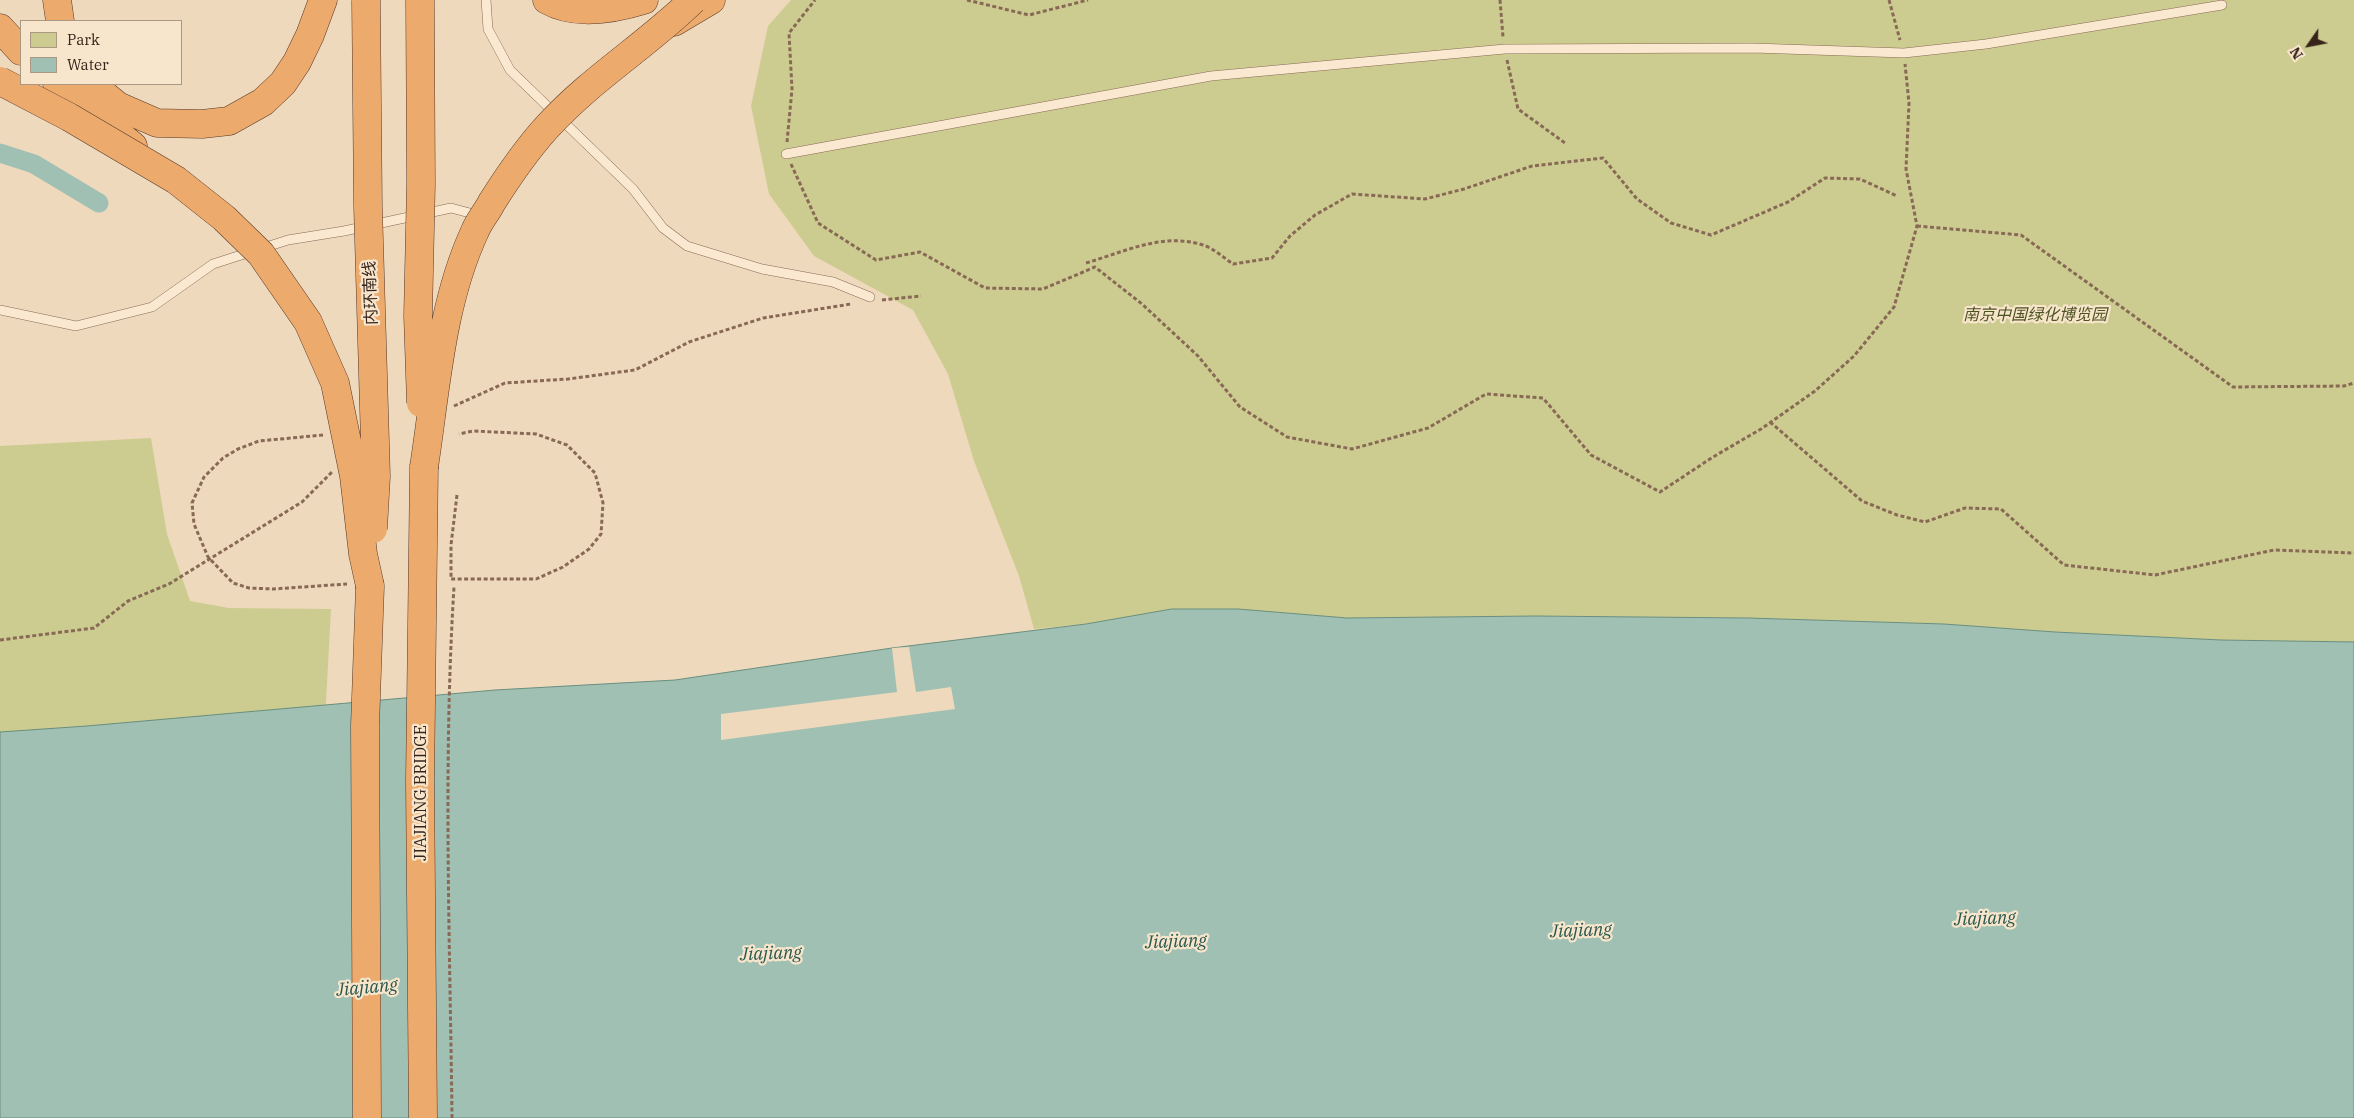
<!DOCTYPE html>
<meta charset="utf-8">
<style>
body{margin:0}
#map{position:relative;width:2354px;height:1118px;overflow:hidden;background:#efd9bc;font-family:"IBM Plex Serif",serif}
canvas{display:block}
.legend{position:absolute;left:20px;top:20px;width:162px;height:65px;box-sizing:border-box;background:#f7e5cc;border:1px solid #aa9885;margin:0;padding:6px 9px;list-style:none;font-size:15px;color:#36241b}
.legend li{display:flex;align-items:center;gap:10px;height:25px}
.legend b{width:25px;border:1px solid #aa9885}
.north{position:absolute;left:2284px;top:20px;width:50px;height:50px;-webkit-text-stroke:4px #f7e5cc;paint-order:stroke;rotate:237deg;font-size:14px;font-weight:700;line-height:20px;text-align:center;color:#36241b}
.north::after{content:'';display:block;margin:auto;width:18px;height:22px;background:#36241b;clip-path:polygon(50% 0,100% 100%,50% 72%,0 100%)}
</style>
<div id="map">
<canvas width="2354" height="1118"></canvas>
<ul class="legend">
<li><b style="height:14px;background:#cdcc90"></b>Park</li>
<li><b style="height:14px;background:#a0c0b3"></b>Water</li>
</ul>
<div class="north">N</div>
</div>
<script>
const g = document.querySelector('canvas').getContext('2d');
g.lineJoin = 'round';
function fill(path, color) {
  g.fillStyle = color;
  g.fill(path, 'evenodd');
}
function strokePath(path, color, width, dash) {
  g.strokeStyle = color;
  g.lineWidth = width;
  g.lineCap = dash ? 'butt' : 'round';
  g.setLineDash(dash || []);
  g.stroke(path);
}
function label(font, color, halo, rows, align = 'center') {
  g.font = font + ' "IBM Plex Serif","Noto Sans SC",serif';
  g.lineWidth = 4.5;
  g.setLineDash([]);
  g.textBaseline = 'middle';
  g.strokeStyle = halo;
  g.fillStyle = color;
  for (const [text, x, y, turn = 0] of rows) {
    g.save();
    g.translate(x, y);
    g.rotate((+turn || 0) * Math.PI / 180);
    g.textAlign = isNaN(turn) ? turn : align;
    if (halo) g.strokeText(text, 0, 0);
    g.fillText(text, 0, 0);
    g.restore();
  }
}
const green = new Path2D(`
 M791,0H2354V642L2221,640L2055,632L1944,624L1748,618L1535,616L1347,618L1238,609H1172L1086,624L1034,629L1019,576L974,461L948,374L913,310L814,256L769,194L751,106L768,26Z
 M151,438L167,534L190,601L229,608L331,609L326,703L318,739L0,784V446Z`);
const water = new Path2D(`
 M1172,609H1238L1347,618L1535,616L1748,618L1944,624L2055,632L2221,640L2354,642V1118H0V732L87,726L495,690L675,680L892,648L1086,624Z`);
const pier = new Path2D(`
 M909,647L916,692L951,687L955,709L721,740V714L897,692L892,648Z`);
const canal = new Path2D(`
 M0,153L34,164L99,203`);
const path = new Path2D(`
 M967,0L1029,15L1088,0
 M1500,0L1503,37
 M1889,0L1900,40
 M1507,60L1518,109L1565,143
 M787,142L792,89L789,33L815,0
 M791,164L818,223L876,260L920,252L985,288L1043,289L1095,267L1142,304L1198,356L1240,407L1287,437L1352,449L1428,428L1486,394L1543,398L1591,455L1660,492L1713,457L1761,429L1815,391L1854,356L1894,307L1917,226L1906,169L1909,103L1905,64
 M1917,226L2021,235L2233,387L2344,386L2354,383
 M1086,263C1124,252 1163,232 1203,245C1213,248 1224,258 1233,264L1272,258L1290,236L1315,215L1352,194L1425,199L1464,189L1532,166L1603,158L1637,199L1671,223L1711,235L1788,202L1825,178L1860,179L1897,196
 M882,300L921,296
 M454,406L505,383L568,379L635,370L689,342L763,318L851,304
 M1770,422L1862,501L1897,515L1925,522L1965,508L2001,509L2064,565L2155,575L2274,550L2354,553
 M323,435L259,441L238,449L223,458L204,477L192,503L194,524L208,557L233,583L249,588L273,589L347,584
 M457,495L451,545V579H536L563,567L589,549L601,534L603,503L595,473L567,445L536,434L473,431L459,434
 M0,640L94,628L128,601L169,584L302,502L332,472
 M452,1118C450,941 443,763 454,587`);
const service = new Path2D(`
 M486,0L488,29L510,70L633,189L663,228L687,246L762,269L833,282L870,297
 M786,154L1211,76L1505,49L1753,48L1904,53L1986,44L2222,5
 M0,310L76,326L152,307L213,264L288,240L344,231L451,208L481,216`);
const trunk = new Path2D(`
 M57,0L60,21
 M547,0C575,16 615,9 644,0
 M674,22L711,0
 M0,28L21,51
 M57,84L133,146
 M91,84L118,106L157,123L202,124L229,121L263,102L283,83L297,62L310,35L323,0
 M367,1118L365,726L370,586
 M423,1118L420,781L424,467`);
const trunkBridge = new Path2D(`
 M366,0L368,207L376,476L373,529
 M420,0L421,184L418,316L421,403
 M0,81L69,117L176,180L224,218L261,254L308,322L335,383L354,476L363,554L370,586
 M424,467C436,389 441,304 475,231C479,221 487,212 492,202C509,175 526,150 548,126C592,78 647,45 693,0`);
const streetNames = [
 ["内环南线",371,293,-92],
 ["JIAJIANG BRIDGE",421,793,-90]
];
const parkNames = [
 ["南京中国绿化博览园",2035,315]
];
const waterNames = [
 ["Jiajiang",1985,919,-2],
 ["Jiajiang",1581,931,-2],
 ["Jiajiang",1176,942,-2],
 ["Jiajiang",771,954,-2],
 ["Jiajiang",367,988,-5]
];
fill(green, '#cdcc90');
fill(water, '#a0c0b3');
strokePath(water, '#688e7f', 1);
fill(pier, '#efd9bc');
strokePath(canal, '#a0c0b3', 19);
strokePath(service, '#886955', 10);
strokePath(trunk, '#55382a', 29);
strokePath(path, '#886955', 3, [4, 2.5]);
strokePath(service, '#fae8d0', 9);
strokePath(trunk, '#ecaa6c', 28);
strokePath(trunkBridge, '#55382a', 29, []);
strokePath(trunkBridge, '#ecaa6c', 28);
label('16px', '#36241b', '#f7e5cc', streetNames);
label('italic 16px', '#4d5320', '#f7e5cc', parkNames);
label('italic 18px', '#29574e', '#f7e5cc', waterNames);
</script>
